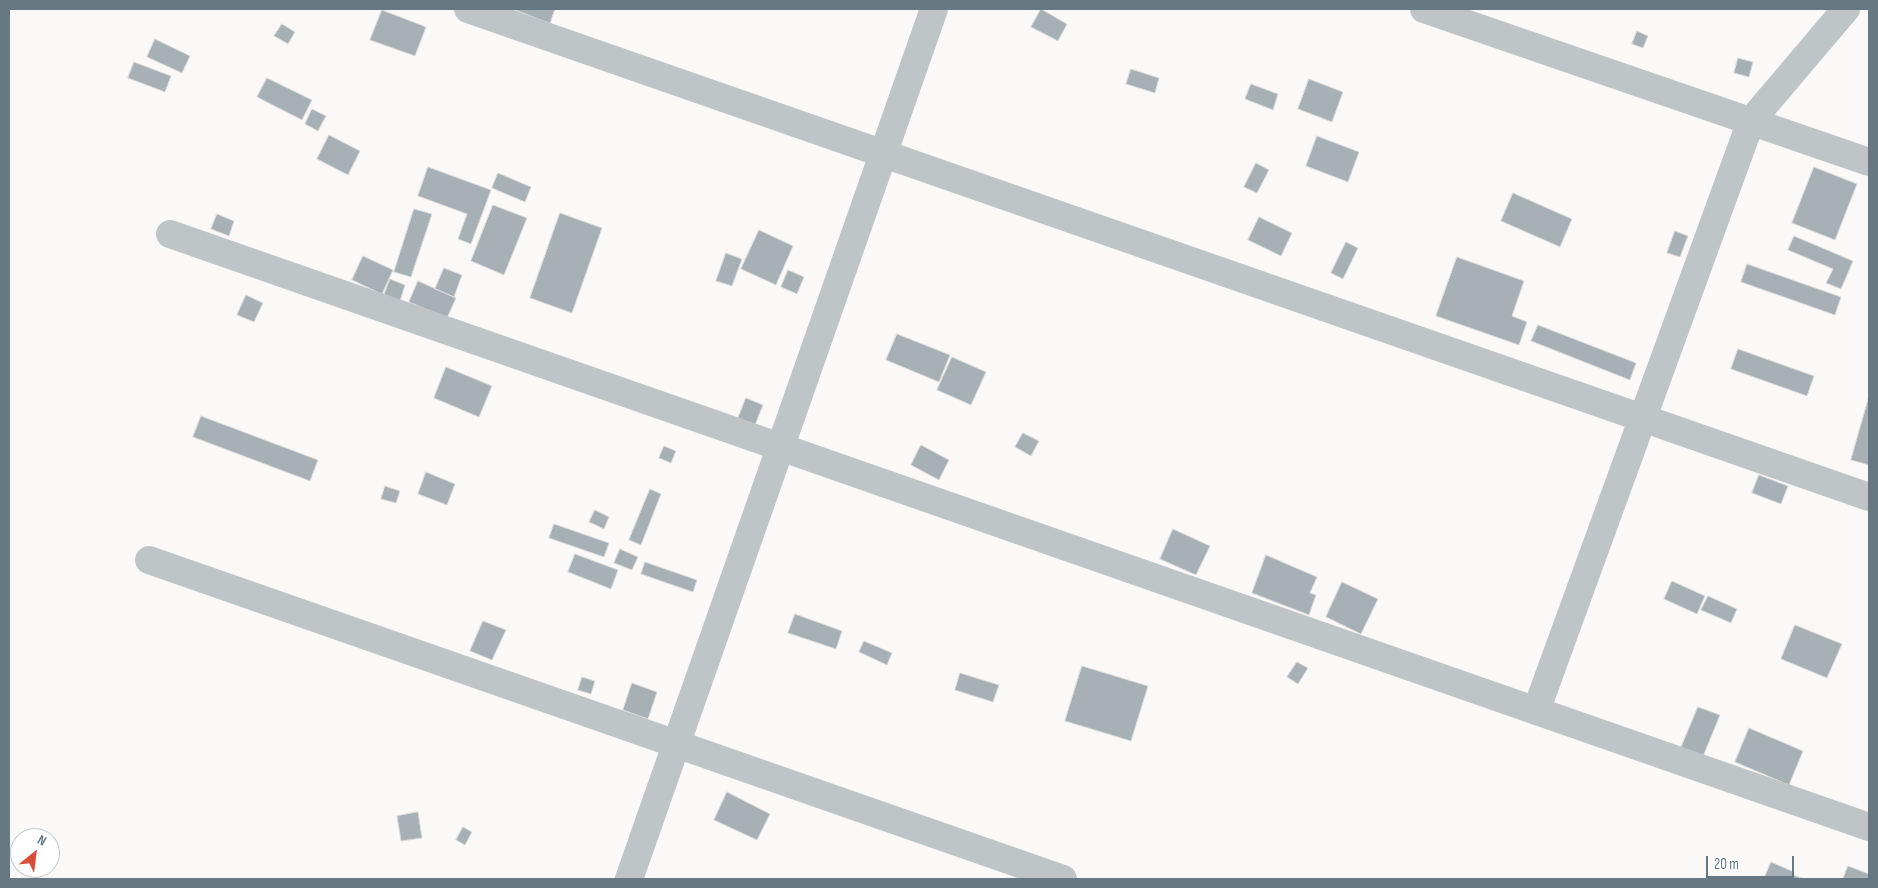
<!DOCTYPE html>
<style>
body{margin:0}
#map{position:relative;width:1878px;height:888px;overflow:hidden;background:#faf9f8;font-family:"Sofia Sans Condensed",sans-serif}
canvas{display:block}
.frame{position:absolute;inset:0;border:10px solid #667881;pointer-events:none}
.north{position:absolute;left:10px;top:828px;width:50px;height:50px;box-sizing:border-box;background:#fff;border:1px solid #c2c9cd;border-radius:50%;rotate:29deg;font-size:14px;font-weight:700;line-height:20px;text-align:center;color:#667881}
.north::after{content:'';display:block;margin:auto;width:18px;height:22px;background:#da4d38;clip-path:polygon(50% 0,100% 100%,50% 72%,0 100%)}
.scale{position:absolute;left:1706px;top:856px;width:88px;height:22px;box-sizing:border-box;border:2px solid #667881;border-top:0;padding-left:6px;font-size:15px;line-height:18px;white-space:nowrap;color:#667881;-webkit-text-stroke:4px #fff;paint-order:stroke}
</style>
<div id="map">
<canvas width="1878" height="888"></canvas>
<div class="frame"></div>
<div class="north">N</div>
<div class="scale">20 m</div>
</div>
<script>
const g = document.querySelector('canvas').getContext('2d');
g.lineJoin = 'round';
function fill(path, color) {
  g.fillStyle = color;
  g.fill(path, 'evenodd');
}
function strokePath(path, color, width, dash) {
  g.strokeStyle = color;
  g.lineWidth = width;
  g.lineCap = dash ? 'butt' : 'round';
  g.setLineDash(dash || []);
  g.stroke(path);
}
const building = new Path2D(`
 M513,9H555L550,23Z
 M1041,9L1067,24L1058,41L1031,27Z
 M382,10L426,27L415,56L370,40Z
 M282,24L295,32L288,44L274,36Z
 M1637,31L1648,36L1643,48L1632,44Z
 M155,39L190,56L182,73L147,57Z
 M1738,58L1753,62L1749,77L1734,73Z
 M134,62L171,76L165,92L128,78Z
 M1131,69L1159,78L1155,93L1126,84Z
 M267,78L312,100L302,120L257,97Z
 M1309,79L1343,92L1332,122L1298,109Z
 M1251,84L1278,94L1273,110L1245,99Z
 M312,109L326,116L318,131L305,124Z
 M329,135L360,151L348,175L317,159Z
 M1317,136L1359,152L1348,182L1306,166Z
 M1256,163L1269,170L1257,193L1244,187Z
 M428,167L491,190L471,244L458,239L467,214L418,196Z
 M1814,167L1857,184L1835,240L1792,223Z
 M498,173L531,187L525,202L492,188Z
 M1513,193L1572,219L1560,247L1501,221Z
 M493,205L527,218L504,275L471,261Z
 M414,209L432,214L411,277L394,272Z
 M560,213L602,228L572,313L530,298Z
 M217,214L234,221L229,236L211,229Z
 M1259,217L1292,233L1281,256L1248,240Z
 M759,230L793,246L776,285L741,269Z
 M1675,231L1688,236L1680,257L1667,253Z
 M1794,236L1853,261L1841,289L1826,283L1833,269L1788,250Z
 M1346,242L1358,248L1343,279L1331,273Z
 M726,253L742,259L732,286L716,281Z
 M363,256L393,270L382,294L352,280Z
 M1457,257L1524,281L1512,316L1527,322L1519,345L1436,316Z
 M1747,264L1841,297L1835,315L1741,282Z
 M444,268L462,275L454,297L435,289Z
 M788,270L804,277L797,294L781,287Z
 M390,279L405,285L400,301L384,295Z
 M418,281L456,298L447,318L409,302Z
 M246,295L263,303L254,322L237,315Z
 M1538,325L1636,363L1630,380L1531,341Z
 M897,334L950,355L939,382L886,360Z
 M1738,349L1814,376L1807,396L1731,369Z
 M952,357L986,372L971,405L937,390Z
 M446,367L492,386L479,417L434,398Z
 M1869,396V465L1851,460Z
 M746,398L763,405L755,425L738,418Z
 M201,416L318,460L310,481L193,437Z
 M1023,433L1039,441L1031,456L1015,447Z
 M921,445L949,460L939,480L911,465Z
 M664,446L676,451L671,463L659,458Z
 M426,472L455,484L447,505L418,494Z
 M1759,475L1788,486L1781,504L1752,493Z
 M385,486L400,491L396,503L381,499Z
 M650,489L661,494L641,545L629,540Z
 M595,510L609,517L604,529L589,522Z
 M554,524L609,543L604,557L549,538Z
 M1173,529L1210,546L1196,575L1160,559Z
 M620,549L638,557L632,570L614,563Z
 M575,554L618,570L611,589L568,572Z
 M1266,555L1317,577L1310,593L1316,595L1309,615L1252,593Z
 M645,562L697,580L693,592L641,574Z
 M1672,581L1705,596L1697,614L1664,599Z
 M1342,582L1378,599L1361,634L1326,617Z
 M1708,596L1737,609L1731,623L1701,610Z
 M795,614L842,631L836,649L788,633Z
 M483,621L506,630L492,660L470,651Z
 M1795,625L1842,644L1827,678L1781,659Z
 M864,641L892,653L887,665L859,652Z
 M1297,662L1308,668L1298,684L1287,677Z
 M1082,666L1148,686L1131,741L1065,721Z
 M960,673L999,685L993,702L955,690Z
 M582,677L595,681L591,694L578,690Z
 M632,683L657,692L648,719L623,710Z
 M1698,707L1720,715L1702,759L1680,750Z
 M1749,728L1803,751L1789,785L1735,762Z
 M727,792L770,814L757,840L714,820Z
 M418,812L422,838L401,841L397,816Z
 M463,827L472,832L465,845L456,840Z
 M1771,862L1794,872L1793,875L1804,879H1764Z
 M1848,866L1869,874V879H1843Z`);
const minor = new Path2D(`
 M468,9L1869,497
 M1424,9L1869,162
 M170,234L1869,827
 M149,560L1063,879
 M1536,711L1751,121L1846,9
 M629,879L934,9`);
fill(building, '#a6b0b5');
strokePath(building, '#dcdbda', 1);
strokePath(minor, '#bfc4c7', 28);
</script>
